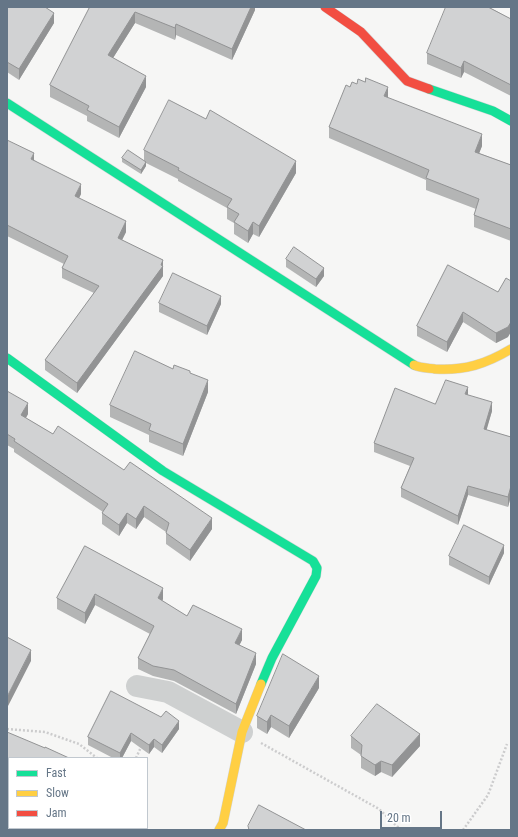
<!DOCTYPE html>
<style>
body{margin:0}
#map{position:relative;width:518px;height:837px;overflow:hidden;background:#f6f6f5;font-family:"Roboto Condensed",sans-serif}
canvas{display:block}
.frame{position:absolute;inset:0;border:8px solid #657687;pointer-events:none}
.legend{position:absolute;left:8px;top:757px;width:140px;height:72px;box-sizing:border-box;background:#fff;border:1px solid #c1c8cf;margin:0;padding:5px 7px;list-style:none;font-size:12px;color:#657687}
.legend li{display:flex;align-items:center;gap:8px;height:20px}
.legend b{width:20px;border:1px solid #c1c8cf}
.scale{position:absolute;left:380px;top:811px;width:62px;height:18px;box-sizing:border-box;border:2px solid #657687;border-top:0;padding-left:5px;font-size:12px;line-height:14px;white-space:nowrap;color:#657687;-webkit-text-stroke:3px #fff;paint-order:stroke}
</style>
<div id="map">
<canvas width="518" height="837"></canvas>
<div class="frame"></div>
<ul class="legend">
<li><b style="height:5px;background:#16e098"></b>Fast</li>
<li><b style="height:5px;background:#ffcf43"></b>Slow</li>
<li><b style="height:5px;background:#f24e42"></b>Jam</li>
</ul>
<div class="scale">20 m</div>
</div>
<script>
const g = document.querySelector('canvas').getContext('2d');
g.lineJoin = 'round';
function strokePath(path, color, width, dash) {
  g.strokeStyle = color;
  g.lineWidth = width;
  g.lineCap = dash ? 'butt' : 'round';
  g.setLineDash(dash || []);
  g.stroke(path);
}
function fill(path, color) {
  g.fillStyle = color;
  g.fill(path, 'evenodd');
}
const path = new Path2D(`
 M7,729L45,732L79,744L97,758
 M261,743L379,809L401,830
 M136,758L141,747
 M463,830L488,795L507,744`);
const street = new Path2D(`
 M137,686L168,692L242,732
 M78,828L82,830`);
const fast = new Path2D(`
 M429,89L493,111L511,121
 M7,103L414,365
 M7,358L163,471L313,561L317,568L316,576L272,658L261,684`);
const slow = new Path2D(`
 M414,365C420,368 428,368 435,369C464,371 486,364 511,349
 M219,830L223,823L242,732L261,684`);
const jam = new Path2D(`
 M325,7L361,32L407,81L429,89`);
const wall = new Path2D(`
 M7,7L54,23L19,80L7,72Z
 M90,7H255V10L232,60L176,35L175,40L135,23L113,58L146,87L119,138L87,121V116L50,97V85Z
 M489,7L511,19V96L464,72L461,78L427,64V53Z
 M365,82L388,98L482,146L479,153L511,165V241L474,227V215L476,209L426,190V180L329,138V127L350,87L357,84Z
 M7,140L81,194L79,198L126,232L122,240L163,260V276L77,393L45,370V360L94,293L62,278V268L64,264L7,236Z
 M144,150L296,173L259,237L253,234L248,243L234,234V223L227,219V208L178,181V179L146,163V166L141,174L122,162V158L144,161Z
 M286,259L324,276L316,287L286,267Z
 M448,265L508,337L496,343L463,322L447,352L417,336V326Z
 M159,303L221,304L207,335L159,312Z
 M173,369L190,374L208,392L183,456L149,442V435L110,417V405Z
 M7,391L28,414L26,418L212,529L190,561L166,544V532L144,517L136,529L127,523L119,536L102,524V513L103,512L14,452V449L7,445Z
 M468,395L492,411L486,430L511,437V496L508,507L468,495L458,525L401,497V488L410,466L374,452V443L435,404Z
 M85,546L163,599L162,601L187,616L242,640L239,645L256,664L236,714L174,681L153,676L138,669V658L150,634L95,605L85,624L57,609V598Z
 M504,553L489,585L449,565V556Z
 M319,688L289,738L271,727L267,734L257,728V716Z
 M111,691L179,729L162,753L154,747L149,754L131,741L122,758H113L88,745V737Z
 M351,736L420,746L392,777L381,772L375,776L361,768V755L351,748Z`);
const shadedWall = new Path2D(`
 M251,7H255V10L232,60V49Z
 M135,12V23L108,66V55Z
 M54,13V23L19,80V69Z
 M176,24V35L175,40V28Z
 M464,61V72L461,78V68Z
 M146,76V87L119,138V127Z
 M388,87V98L384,96Z
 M482,134V146L475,164V152Z
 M34,153V164L31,159Z
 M296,161V173L259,237V226Z
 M146,162V166L141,174V170Z
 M81,184V194L75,206V196Z
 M126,221V232L118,248V238Z
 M253,222V234L248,243V231Z
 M163,260V276L77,393V383L161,265Z
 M324,268V276L316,287V279Z
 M221,296V304L207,335V326Z
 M463,312V322L447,352V342Z
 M511,322V332L508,337L496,343V333Z
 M208,380V392L183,456V444Z
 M468,387V396L465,394Z
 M492,402V411L484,439V429Z
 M28,403V414L21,426V415Z
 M468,486V495L458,525V516Z
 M511,486V496L508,507V497Z
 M144,506V517L136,529V519Z
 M127,513V523L119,536V525Z
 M212,518V529L190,561V550Z
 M504,545V553L489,585V577Z
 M163,588V599L158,609V598Z
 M95,594V605L85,624V613Z
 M242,629V640L235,654V643Z
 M31,650V661L7,708V697Z
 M256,653V664L236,714V704Z
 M319,676V688L289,738V726Z
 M271,715V727L267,734V722Z
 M179,721V729L162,753V745Z
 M131,733V741L122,758H120V753Z
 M420,734V746L392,777V765Z
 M154,739V747L149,754V745Z
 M381,761V772L375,776V765Z
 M18,828H23L22,830H17Z`);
const building = new Path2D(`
 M7,7H45L54,13L19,69L7,62Z
 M90,7H251L232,49L176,24L175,28L135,12L108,55L146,76L119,127L87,110L89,106L50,85Z
 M446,7H488L511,19V85L464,61L461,68L427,53Z
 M366,78L388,87L384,96L482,134L475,152L511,165V229L474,215L479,199L426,178L429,170L329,127L346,85L350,87L352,82L357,84L358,79L365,82Z
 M169,100L206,119L210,110L296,161L259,226L253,222L248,231L234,222L239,214L227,207L232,199L178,170L179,168L144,150Z
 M7,140L34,153L31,159L81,184L75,196L126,221L118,238L163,260L161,265L163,266L77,383L45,360L99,286L62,268L68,256L7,225Z
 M128,150L146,162L141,170L122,158Z
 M294,247L324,268L316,279L286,259Z
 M448,265L498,292L506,278L511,281V322L508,327L496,333L463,312L447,342L417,326Z
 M173,273L221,296L207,326L159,303Z
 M135,351L173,369L174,365L190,371V373L208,380L183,444L149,430L151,424L110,405Z
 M446,380L468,387L465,394L492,402L484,429L511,437V486L508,497L468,486L458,516L401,488L414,458L374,443L395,388L435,404Z
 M7,391L28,403L21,415L53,434L58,426L124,470L130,462L212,518L190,550L166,533L169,523L144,506L136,519L127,513L119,525L102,513L108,504L14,441L15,439L7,434Z
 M464,525L504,545L489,577L449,556Z
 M85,546L163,588L158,598L187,616L193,605L242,629L235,643L256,653L236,704L174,670L153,666L138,658L154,626L95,594L85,613L57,598Z
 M7,637L31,650L7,697Z
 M283,654L319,676L289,726L271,715L267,722L257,716Z
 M111,691L161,717L166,711L179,721L162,745L154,739L149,745L131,733L120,753L88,737Z
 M377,704L420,734L392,765L381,761L375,765L361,756L362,745L351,736Z
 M7,732L45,748V747L69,758H9V828H18L17,830H7Z
 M259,805L306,830H249L248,826Z`);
strokePath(fast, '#d3d4d5', 10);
strokePath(slow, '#d3d4d5', 10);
strokePath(jam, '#d3d4d5', 10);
strokePath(path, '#cccccd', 2.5, [2, 2]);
strokePath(street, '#ced0d0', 22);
strokePath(fast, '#16e098', 9);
strokePath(slow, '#ffcf43', 9);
strokePath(jam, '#f24e42', 9);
fill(wall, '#b4b5b5');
fill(shadedWall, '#929394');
fill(building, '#d1d2d3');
strokePath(building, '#929394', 1);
</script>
